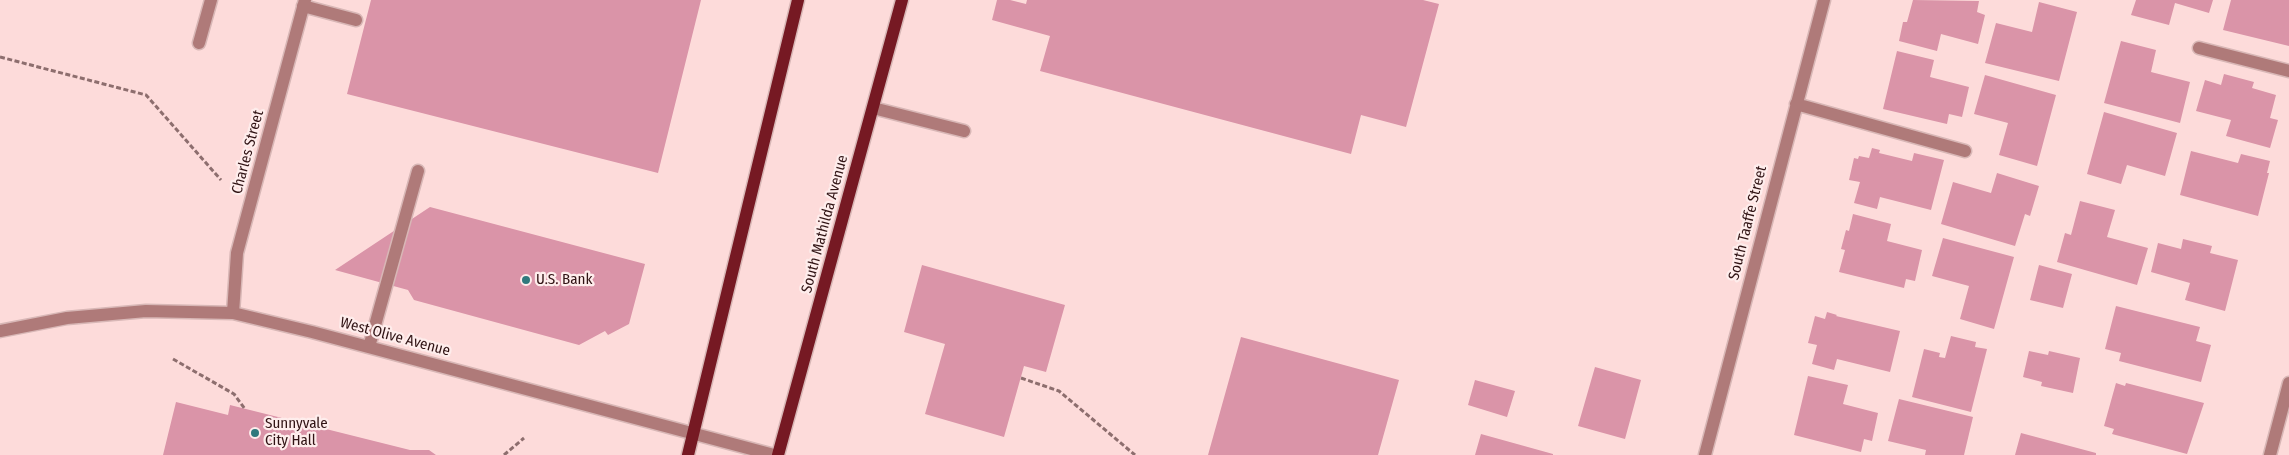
<!DOCTYPE html>
<style>
body{margin:0}
canvas{display:block;background:#fddbda}
</style>
<canvas width="2289" height="455"></canvas>
<script>
const g = document.querySelector('canvas').getContext('2d');
g.lineJoin = 'round';
function fill(path, color) {
  g.fillStyle = color;
  g.fill(path, 'evenodd');
}
function strokePath(path, color, width, dash) {
  g.strokeStyle = color;
  g.lineWidth = width;
  g.lineCap = dash ? 'butt' : 'round';
  g.setLineDash(dash || []);
  g.stroke(path);
}
function label(font, color, halo, rows, align = 'center') {
  g.font = font + ' "Fira Sans Condensed",sans-serif';
  g.lineWidth = 4.5;
  g.setLineDash([]);
  g.textBaseline = 'middle';
  g.strokeStyle = halo;
  g.fillStyle = color;
  for (const [text, x, y, turn = 0] of rows) {
    g.save();
    g.translate(x, y);
    g.rotate((+turn || 0) * Math.PI / 180);
    g.textAlign = isNaN(turn) ? turn : align;
    if (halo) g.strokeText(text, 0, 0);
    g.fillText(text, 0, 0);
    g.restore();
  }
}
const building = new Path2D(`
 M371,0H701L658,173L347,94Z
 M997,0H1010L1026,4L1027,0H1423L1439,4L1406,127L1361,115L1351,154L1040,71L1050,36L992,20Z
 M1913,0L1979,1L1977,12L1985,15L1978,44L1941,34L1937,51L1899,41L1903,22H1907Z
 M2136,0H2213L2209,13L2175,3L2169,25L2131,15Z
 M2231,0H2289V46L2223,30Z
 M2039,2L2077,12L2059,81L1985,63L1996,23L2032,32Z
 M2121,41L2156,50L2151,72L2190,82L2180,123L2104,103Z
 M1897,51L1934,60L1930,77L1969,87L1962,117L1949,114L1947,124L1883,109Z
 M2224,74L2254,82L2252,88L2276,95L2270,118L2278,120L2270,148L2226,136L2231,120L2196,111L2205,80L2221,85Z
 M1985,75L2056,95L2037,166L1999,155L2008,123L1974,114Z
 M2104,112L2177,133L2165,176L2127,165L2121,184L2087,174Z
 M1872,148L1880,150L1879,153L1912,161L1914,153L1944,160L1931,210L1880,197L1877,209L1854,203L1860,182L1849,180L1854,158L1858,159L1859,156L1869,158Z
 M2191,151L2238,163L2241,154L2270,161L2267,173H2269L2258,216L2180,195Z
 M1997,173L2039,186L2030,216L2025,214L2015,246L1941,224L1953,182L1991,193Z
 M2080,201L2115,210L2107,237L2148,248L2137,285L2057,262L2065,233L2071,235Z
 M430,207L645,264L629,324L608,335L605,331L579,345L414,300L408,290L335,270Z
 M1853,214L1891,224L1887,241L1922,250L1915,281L1906,279L1904,288L1839,272L1845,250L1841,249L1846,230L1849,231Z
 M1943,238L2014,257L1994,329L1960,319L1969,286L1932,276Z
 M2183,239L2212,246L2210,253L2238,260L2225,311L2185,300L2190,283L2151,272L2158,243L2181,249Z
 M922,265L1065,305L1046,372L1024,366L1004,437L925,414L945,344L904,332Z
 M2039,265L2072,274L2063,308L2030,300Z
 M2116,306L2200,327L2196,341L2211,345L2201,382L2119,361L2121,353L2105,349Z
 M1827,312L1837,315L1836,316L1900,331L1890,372L1837,359L1834,370L1812,364L1817,345L1808,343L1815,316L1825,319Z
 M1951,336L1976,342L1975,347L1987,349L1971,412L1912,397L1924,349L1940,353L1939,357L1945,358Z
 M1241,337L1399,380L1378,455H1208Z
 M2029,351L2048,355L2049,351L2080,358L2073,393L2041,386L2042,382L2023,377Z
 M1595,367L1641,380L1625,439L1578,426Z
 M1808,376L1848,385L1843,404L1878,413L1872,441L1864,439L1861,452L1794,435Z
 M1475,380L1515,391L1507,417L1468,405Z
 M2116,383L2125,386L2126,383L2204,403L2187,454L2112,434L2114,429L2104,426Z
 M1899,399L1973,417L1964,455H1925L1926,450L1888,441Z
 M176,402L228,415L230,405L410,450H429L436,455H163Z
 M2021,433L2096,453V455H2015Z
 M1481,434L1553,454V455H1475Z`);
const path = new Path2D(`
 M0,57L146,95L221,180
 M173,359L234,394L245,409
 M1021,378L1059,391L1135,455
 M504,455L524,438`);
const minor = new Path2D(`
 M303,6L356,20
 M199,43L211,0
 M2199,48L2289,71
 M1796,104L1965,151
 M873,108L964,131
 M233,313L237,253L305,0
 M0,331L67,318L146,311L233,313L312,332L774,455
 M369,347L418,171
 M1705,455L1824,0
 M2270,455L2289,383`);
const major = new Path2D(`
 M688,455L798,0
 M778,455L902,0`);
const markers = [
 [526,280,5,"#2f797d"],
 [255,433,5,"#2f797d"]
];
const streetNames = [
 ["Charles Street",248,152,-75],
 ["South Taaffe Street",1748,223,-76],
 ["South Mathilda Avenue",825,224,-75],
 ["West Olive Avenue",395,337,15]
];
const poiNames = [
 ["U.S. Bank",536,280],
 ["Sunnyvale",265,424],
 ["City Hall",265,441]
];
fill(building, '#da94a8');
strokePath(minor, '#d8b7b6', 15);
strokePath(major, '#d8b7b6', 15);
strokePath(path, '#8d6e6e', 3, [5, 2.5]);
strokePath(minor, '#af7a79', 12);
strokePath(major, '#761923', 12);
for (const [x, y, r, color] of markers) {
  const dot = new Path2D();
  dot.arc(x, y, r, 0, 2 * Math.PI);
  g.fillStyle = color;
  g.fill(dot);
  strokePath(dot, '#feedec', 2);
}
label('15px', '#301314', '#feedec', streetNames);
label('15px', '#301314', '#feedec', poiNames, 'left');
</script>
